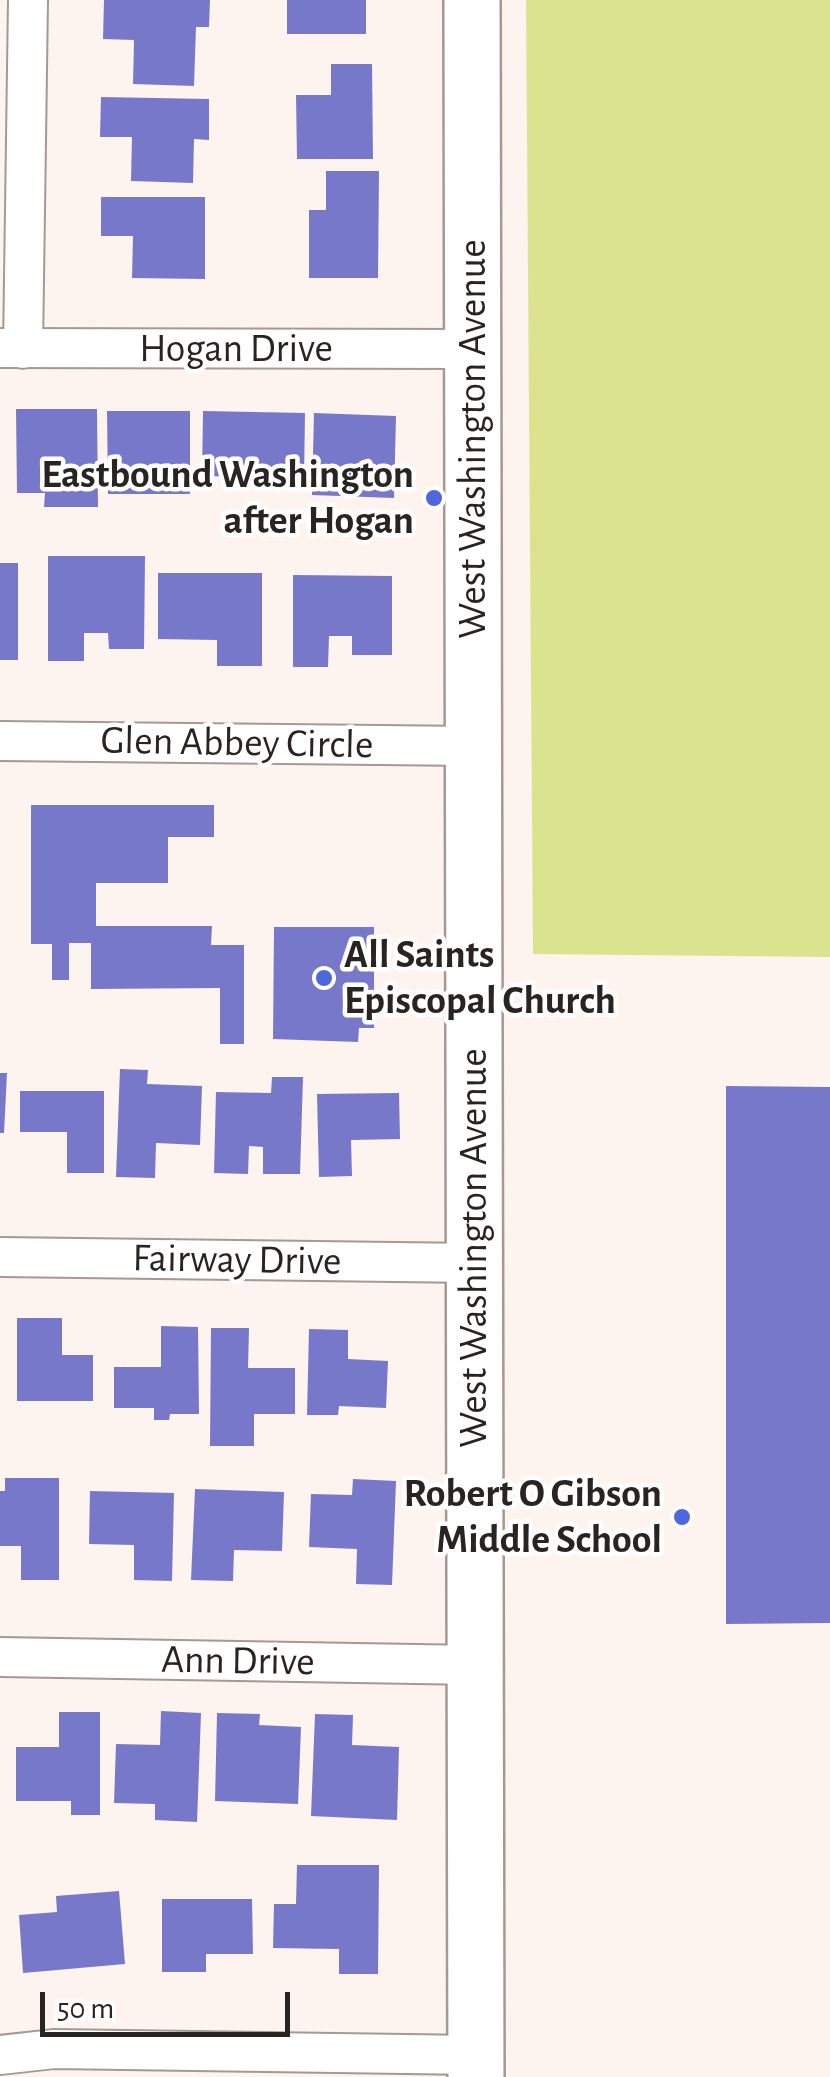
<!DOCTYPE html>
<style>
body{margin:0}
#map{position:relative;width:830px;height:2077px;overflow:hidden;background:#fdf3ef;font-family:"Alegreya Sans",sans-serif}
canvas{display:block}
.scale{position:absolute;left:40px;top:1992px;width:250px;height:45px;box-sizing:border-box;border:5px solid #292422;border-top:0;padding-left:12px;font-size:30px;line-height:35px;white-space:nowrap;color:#292422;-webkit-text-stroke:8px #fff;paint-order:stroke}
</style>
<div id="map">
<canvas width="830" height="2077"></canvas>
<div class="scale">50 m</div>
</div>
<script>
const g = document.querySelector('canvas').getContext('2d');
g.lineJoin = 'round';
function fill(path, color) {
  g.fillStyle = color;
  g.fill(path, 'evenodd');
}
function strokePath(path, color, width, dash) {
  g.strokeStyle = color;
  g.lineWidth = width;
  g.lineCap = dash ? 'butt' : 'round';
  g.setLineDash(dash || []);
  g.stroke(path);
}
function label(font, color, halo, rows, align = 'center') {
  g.font = font + ' "Alegreya Sans",sans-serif';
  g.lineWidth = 9;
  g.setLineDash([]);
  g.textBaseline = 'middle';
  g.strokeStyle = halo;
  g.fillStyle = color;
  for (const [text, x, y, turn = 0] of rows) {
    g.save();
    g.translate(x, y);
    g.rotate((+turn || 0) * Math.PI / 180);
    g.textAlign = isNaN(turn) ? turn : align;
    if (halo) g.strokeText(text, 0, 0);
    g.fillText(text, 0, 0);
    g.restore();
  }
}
const green = new Path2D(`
 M526,0H830V957L533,954Z`);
const building = new Path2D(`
 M104,0H210L209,27H196L194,86L133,84L134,40L103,39Z
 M287,0H366V34H287Z
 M331,64H372L373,159H297L296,95H331Z
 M101,97L209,99V140L194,139L193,183L131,181L132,137H100Z
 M326,171H379L378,278H309V210H326Z
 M101,197H205V279L132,278L133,236H101Z
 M16,409H97L98,507H44L45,493H17Z
 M107,411H190V494H108Z
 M203,411L305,413L304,478L202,476Z
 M314,413L396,416L394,498L312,495Z
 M48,556H145L144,649H109L108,633H84V661H48Z
 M0,563H18V660H0Z
 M158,573H262V666H217V640L158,639Z
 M293,575L392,576V655H352V636H329L328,667H293Z
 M31,805H214V837H168V883H96V926H212L211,945H244V1044H220V988L91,989V943H69V980H52V944H31Z
 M274,927H374V1028H359L358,1042L273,1039Z
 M120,1069L148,1070L147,1084L202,1086L200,1145L156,1143L155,1178L116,1177Z
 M0,1073H7L4,1133H0Z
 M272,1077H303L300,1174H263V1147L249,1146L248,1174L214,1173L216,1092L271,1093Z
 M726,1086L830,1087V1623L726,1624Z
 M20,1091H104V1173H67V1132H20Z
 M399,1093L400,1139L351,1140L352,1176L319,1177L317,1094Z
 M17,1318H62V1355H93V1401H17Z
 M161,1326L198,1327L199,1414H170L169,1420H154V1408H114V1367H161Z
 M211,1328H249L248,1368H295V1414H254V1446H210Z
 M309,1329L348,1330V1359L388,1361L386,1408L339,1406L338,1415H307Z
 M5,1478H59V1580H21V1546H0V1491H5Z
 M353,1479L396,1481L392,1585L356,1584L357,1549L309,1547L311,1494L352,1495Z
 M195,1489L284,1492L282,1551L234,1550L233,1581L191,1580Z
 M90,1491L174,1493L172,1581L134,1580V1545L89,1544Z
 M161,1711L201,1713L197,1822L155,1820V1804L114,1803L116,1744L160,1745Z
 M59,1712H100V1815H71V1801H16V1747H59Z
 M217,1713L260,1714L259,1725L301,1727L298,1804L215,1801Z
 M315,1714L353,1715L352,1745L399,1747L397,1820L311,1816Z
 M297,1865H379L378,1974H339V1949L273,1948L274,1904H296Z
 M119,1891L125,1964L23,1973L19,1915L57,1912L56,1896Z
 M162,1899H252L253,1954H206V1972H162Z`);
const street = new Path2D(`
 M0,348L472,349
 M23,349L28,0
 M0,741L473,746
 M0,1257L474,1263
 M0,1657L476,1665
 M0,2055L54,2049L476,2055`);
const secondary = new Path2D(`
 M472,0L476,2077`);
const markers = [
 [434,498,10,"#4c68dc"],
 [324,978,10,"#4c68dc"],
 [682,1517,10,"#4c68dc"]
];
const streetNames = [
 ["Hogan Drive",236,349],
 ["West Washington Avenue",473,439,-90],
 ["Glen Abbey Circle",237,743,1],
 ["West Washington Avenue",474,1248,-90],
 ["Fairway Drive",237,1260,1],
 ["Ann Drive",238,1661,1]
];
const poiNames = [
 ["Eastbound Washington",414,475],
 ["after Hogan",414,521],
 ["All Saints",344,955,"left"],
 ["Episcopal Church",344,1001,"left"],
 ["Robert O Gibson",662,1494],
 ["Middle School",662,1540]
];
fill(green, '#dce38f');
fill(building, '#7878ca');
strokePath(street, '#a49994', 42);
strokePath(secondary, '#a49994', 60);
strokePath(street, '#fff', 38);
strokePath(secondary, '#fff', 55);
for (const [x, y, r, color] of markers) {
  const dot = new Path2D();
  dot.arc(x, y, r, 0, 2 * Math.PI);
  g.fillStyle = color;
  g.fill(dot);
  strokePath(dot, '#fff', 4);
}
label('40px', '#292422', '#fff', streetNames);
label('bold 40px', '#292422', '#fff', poiNames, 'right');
</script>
